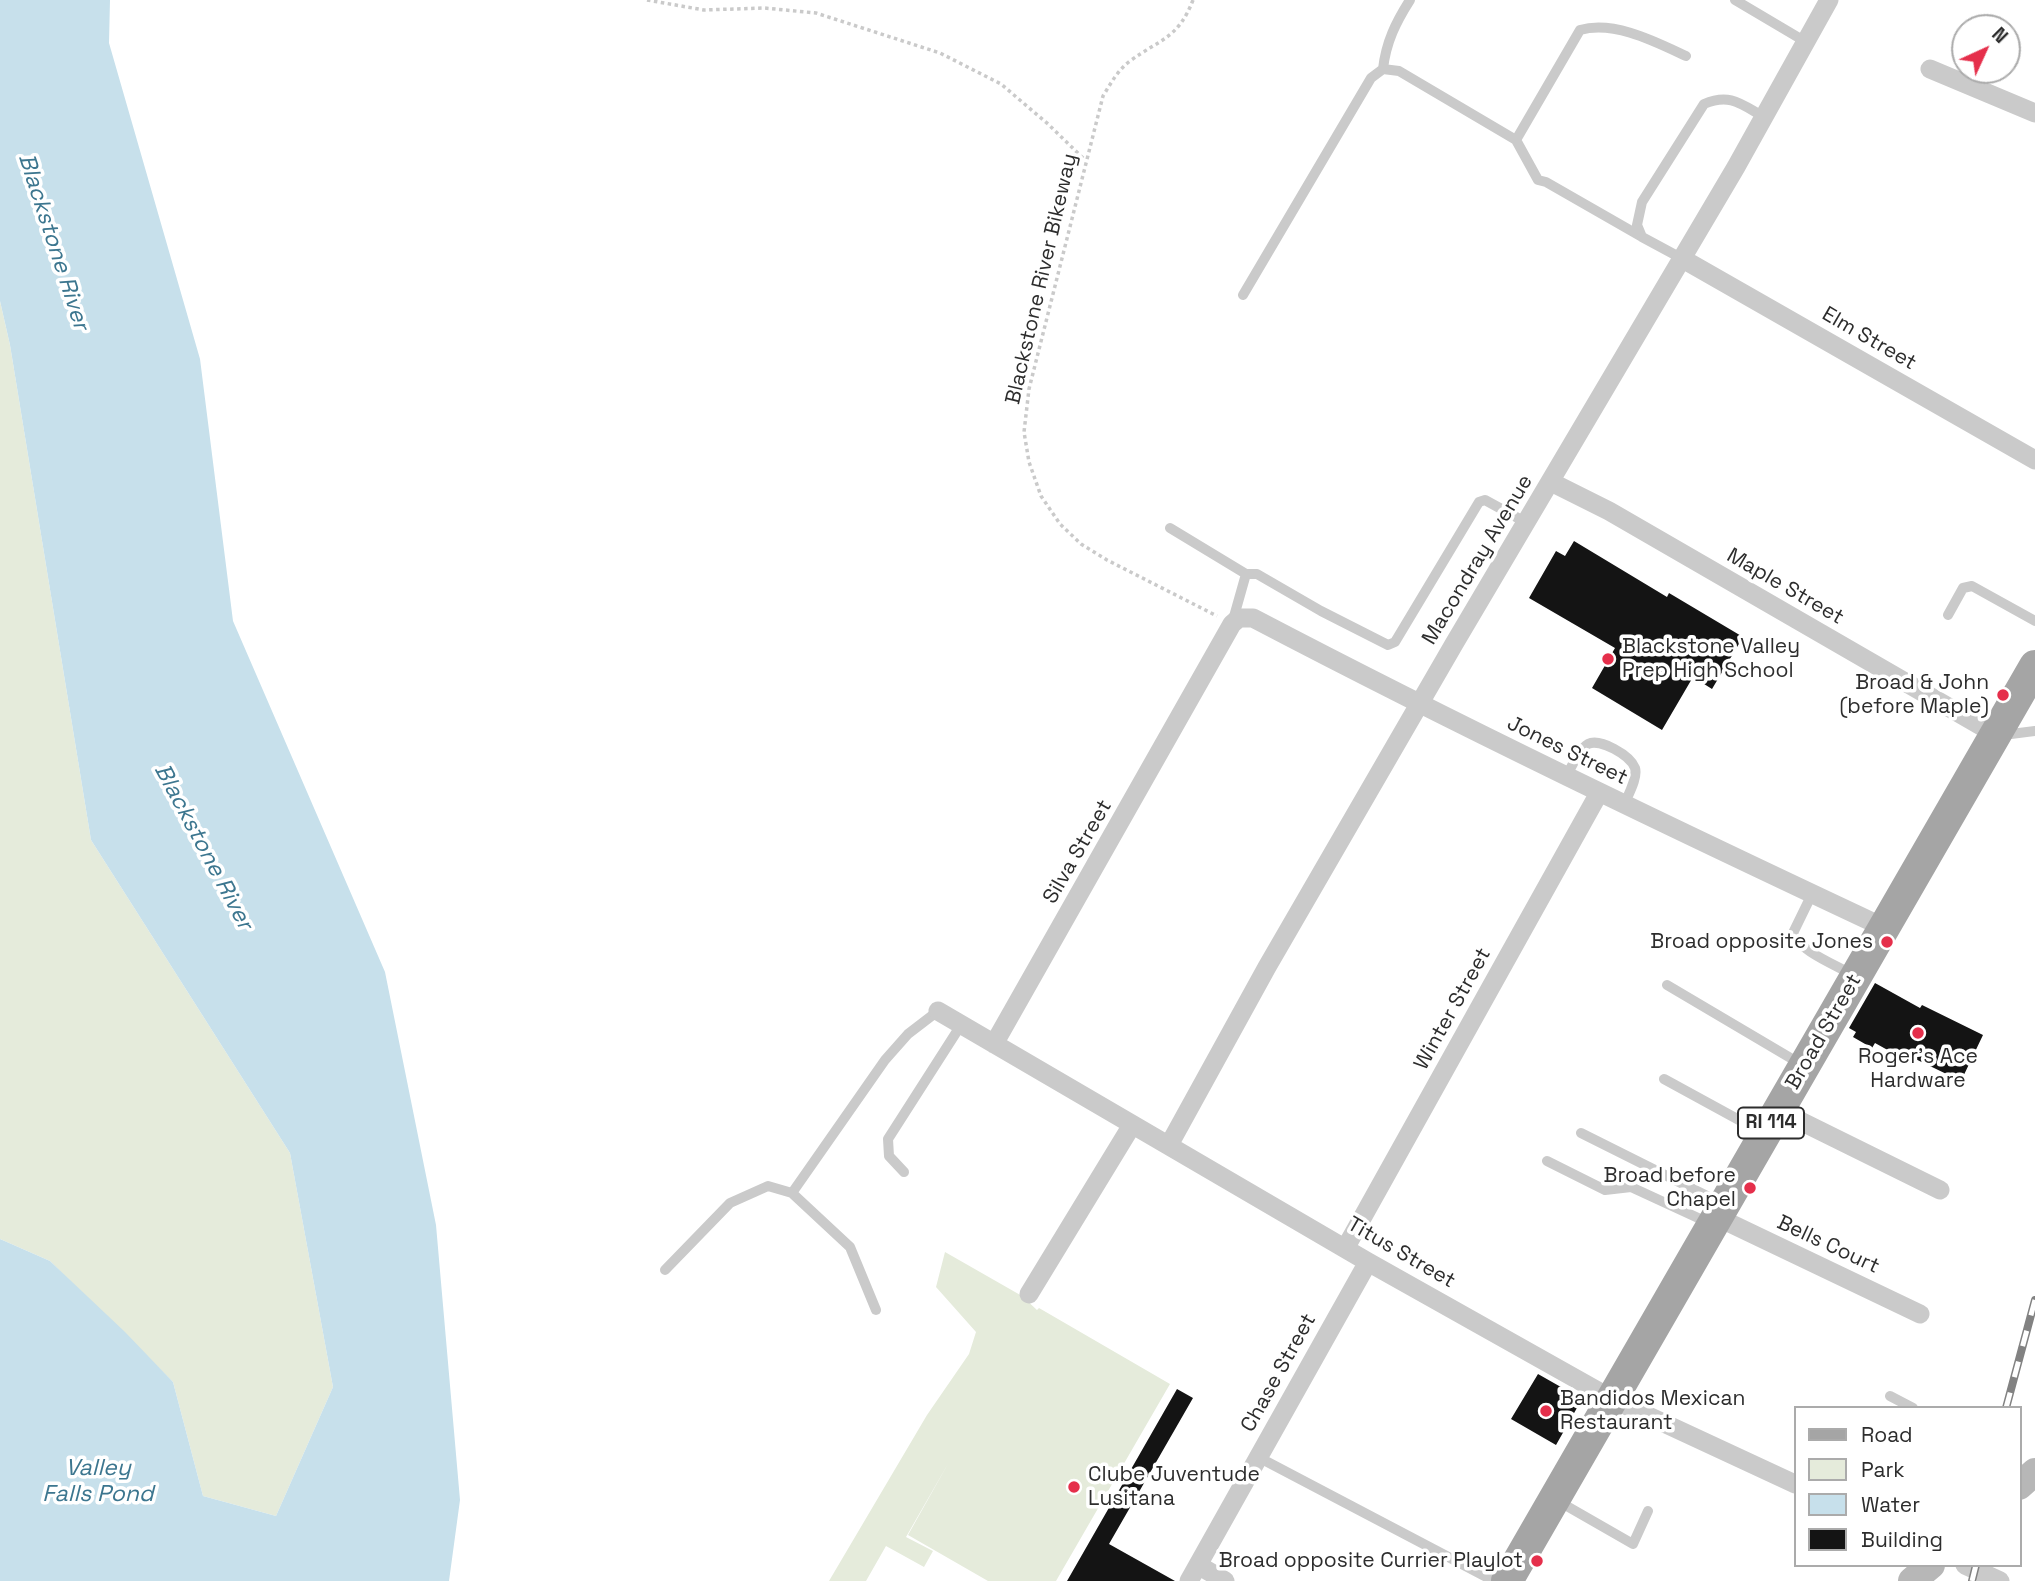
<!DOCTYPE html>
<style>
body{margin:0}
#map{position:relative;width:2035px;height:1581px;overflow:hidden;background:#fff;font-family:"Space Grotesk",sans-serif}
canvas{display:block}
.legend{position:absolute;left:1794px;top:1406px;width:228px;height:161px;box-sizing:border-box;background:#fff;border:2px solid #ababab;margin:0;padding:9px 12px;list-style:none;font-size:21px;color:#2d2d2d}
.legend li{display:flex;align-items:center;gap:14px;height:35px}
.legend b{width:35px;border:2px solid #ababab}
.north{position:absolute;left:1951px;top:14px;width:70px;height:70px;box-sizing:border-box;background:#fff;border:2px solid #ababab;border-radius:50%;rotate:45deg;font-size:19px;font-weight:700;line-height:28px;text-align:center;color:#2d2d2d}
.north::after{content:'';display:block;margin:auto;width:24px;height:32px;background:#e52f4b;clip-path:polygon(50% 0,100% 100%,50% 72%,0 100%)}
</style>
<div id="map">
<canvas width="2035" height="1581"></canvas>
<ul class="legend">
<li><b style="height:9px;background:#a5a5a5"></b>Road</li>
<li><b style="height:19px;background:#e5ebdb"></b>Park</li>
<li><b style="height:19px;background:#c7e0eb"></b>Water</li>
<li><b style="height:19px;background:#141414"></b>Building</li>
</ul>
<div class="north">N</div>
</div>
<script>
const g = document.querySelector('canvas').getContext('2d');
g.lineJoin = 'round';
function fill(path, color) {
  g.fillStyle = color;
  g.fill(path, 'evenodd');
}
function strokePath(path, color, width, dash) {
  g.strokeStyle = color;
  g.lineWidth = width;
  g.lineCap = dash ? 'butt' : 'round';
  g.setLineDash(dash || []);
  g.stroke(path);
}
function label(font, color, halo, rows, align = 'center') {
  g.font = font + ' "Space Grotesk",sans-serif';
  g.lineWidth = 7;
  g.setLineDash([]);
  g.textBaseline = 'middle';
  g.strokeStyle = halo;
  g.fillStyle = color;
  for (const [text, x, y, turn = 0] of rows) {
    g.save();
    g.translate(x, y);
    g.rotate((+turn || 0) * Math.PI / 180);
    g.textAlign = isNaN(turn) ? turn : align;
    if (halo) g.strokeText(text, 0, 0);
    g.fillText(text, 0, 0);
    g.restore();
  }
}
const green = new Path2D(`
 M0,301L10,345L91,840L290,1153L333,1387L276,1516L203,1496L173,1382L50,1261L0,1239Z
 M945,1252L1022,1296L1037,1310L1039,1308L1170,1384L1056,1581H988L908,1535L949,1462L906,1537L933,1551L924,1567L886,1546L866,1581H829L927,1415L969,1354L976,1332L936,1287Z`);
const water = new Path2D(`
 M0,0H110L109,43L200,359L233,621L385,972L436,1225L460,1500L449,1581H0V1239L50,1261L125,1332L173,1382L203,1496L276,1516L333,1387L290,1153L91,840L10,345L0,301Z`);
const building = new Path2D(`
 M1574,541L1667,597L1669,593L1743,637L1712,689L1693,677L1662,730L1592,688L1615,648L1529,598L1556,551L1565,556Z
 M1875,983L1920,1008L1922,1005L1983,1035L1961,1081L1905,1054L1902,1058L1875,1043L1872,1048L1853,1037L1856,1032L1849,1028Z
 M1538,1374L1582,1399L1556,1445L1511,1419Z
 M1177,1389L1193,1398L1109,1544L1175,1581H1067Z`);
const path = new Path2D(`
 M647,0L704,10L764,8L816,13L940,53L1001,84L1048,124L1085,160
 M1193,0C1178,39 1160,39 1130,61C1118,70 1111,83 1103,96L1029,389L1024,432L1029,462L1041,496L1060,524L1081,544L1107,560L1217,616`);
const lane = new Path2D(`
 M1735,0L1806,42
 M1383,69C1386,42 1396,22 1410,0
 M1642,237L1546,182L1538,180L1516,140L1580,30C1614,20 1656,42 1686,56
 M1681,258L1642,237L1637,225L1642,202L1704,104C1730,93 1741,104 1764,117
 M1243,295L1371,78L1383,69L1399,71L1516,140
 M1170,528L1246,574H1257L1321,611L1388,645L1395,642L1479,502L1485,500L1527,523
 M1948,615L1963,588L1972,586L2035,621
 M1233,620L1246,574
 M2003,735L2035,731
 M1566,776C1572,767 1579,749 1588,744C1600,738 1630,755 1635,768C1638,778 1628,795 1624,805
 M1812,894L1793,933C1799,951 1836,965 1853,975
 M1667,985L1799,1063
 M1664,1079L1761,1132
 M1581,1133L1721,1203
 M1547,1161L1605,1190L1631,1187L1709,1223
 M904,1172L889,1156L888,1139L961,1025
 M665,1270L730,1203L768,1186L792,1193
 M876,1310L850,1247L792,1193L885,1060L908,1034L938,1011
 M1890,1396L1913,1408
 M1258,1457L1494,1581
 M1558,1501L1633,1544L1648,1511`);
const street = new Path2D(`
 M1930,69L2035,113
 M1681,258L2035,460
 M1551,482L1609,511L1995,734
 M938,1011L1368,1262L1612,1399L1795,1484
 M994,1044L1232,624L1239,618H1253C1461,727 1672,828 1885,928
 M1778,1110L1940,1190
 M1169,1145L1267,967L1454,644L1736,167L1829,0
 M1717,1217L1920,1314
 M1346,1247L1599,793
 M1029,1294L1132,1125
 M1198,1565L1225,1581
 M1965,1565L2000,1581
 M1189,1581L1368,1262`);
const secondary = new Path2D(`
 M2019,1486L2035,1472
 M1912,1581L1931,1565`);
const primary = new Path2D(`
 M1507,1581L2035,666`);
const rail = new Path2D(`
 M2006,1408L2035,1300
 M1972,1581L1976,1565`);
const markers = [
 [1608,659,7,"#e52f4b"],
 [2003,695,7,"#e52f4b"],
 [1887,942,7,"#e52f4b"],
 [1918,1033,7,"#e52f4b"],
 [1750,1188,7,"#e52f4b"],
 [1546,1411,7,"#e52f4b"],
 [1074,1487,7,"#e52f4b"],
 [1537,1561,7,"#e52f4b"]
];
const shields = [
 [1771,1123,66]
];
const shieldNames = [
 ["RI 114",1771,1123]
];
const streetNames = [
 ["Blackstone River Bikeway",1042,279,-77],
 ["Elm Street",1869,339,30],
 ["Macondray Avenue",1478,560,-59],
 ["Maple Street",1785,587,30],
 ["Jones Street",1567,751,26],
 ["Silva Street",1078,852,-60],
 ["Winter Street",1453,1009,-61],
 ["Broad Street",1824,1032,-60],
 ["Bells Court",1828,1245,25],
 ["Titus Street",1401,1253,30],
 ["Chase Street",1279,1373,-61]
];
const poiNames = [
 ["Blackstone Valley",1622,647,"left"],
 ["Prep High School",1622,671,"left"],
 ["Broad & John",1989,683],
 ["(before Maple)",1989,707],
 ["Broad opposite Jones",1873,942],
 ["Roger's Ace",1918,1057,"center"],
 ["Hardware",1918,1081,"center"],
 ["Broad before",1736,1176],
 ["Chapel",1736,1200],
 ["Bandidos Mexican",1560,1399,"left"],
 ["Restaurant",1560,1423,"left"],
 ["Clube Juventude",1088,1475,"left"],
 ["Lusitana",1088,1499,"left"],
 ["Broad opposite Currier Playlot",1523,1561]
];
const waterNames = [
 ["Blackstone River",53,242,72],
 ["Blackstone River",203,847,62],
 ["Valley",98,1469],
 ["Falls Pond",98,1495]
];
fill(green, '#e5ebdb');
fill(water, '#c7e0eb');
fill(building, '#141414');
strokePath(path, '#cacaca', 3.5, [3.5, 3.5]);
strokePath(lane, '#cacaca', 10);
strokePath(street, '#cacaca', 19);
strokePath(secondary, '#b7b7b7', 28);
strokePath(primary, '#a5a5a5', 32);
strokePath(rail, '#828282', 8);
strokePath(rail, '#fff', 5, [16]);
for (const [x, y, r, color] of markers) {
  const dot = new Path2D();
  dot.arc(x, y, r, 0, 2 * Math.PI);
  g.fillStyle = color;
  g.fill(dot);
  strokePath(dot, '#fff', 2.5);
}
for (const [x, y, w] of shields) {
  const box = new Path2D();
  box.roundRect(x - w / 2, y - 15.5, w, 31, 5);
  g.fillStyle = '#fff';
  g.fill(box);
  strokePath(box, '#2d2d2d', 2);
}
label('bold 19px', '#2d2d2d', null, shieldNames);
label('21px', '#2d2d2d', '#fff', streetNames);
label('21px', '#2d2d2d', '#fff', poiNames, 'right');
label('italic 23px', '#3c768f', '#fff', waterNames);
</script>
